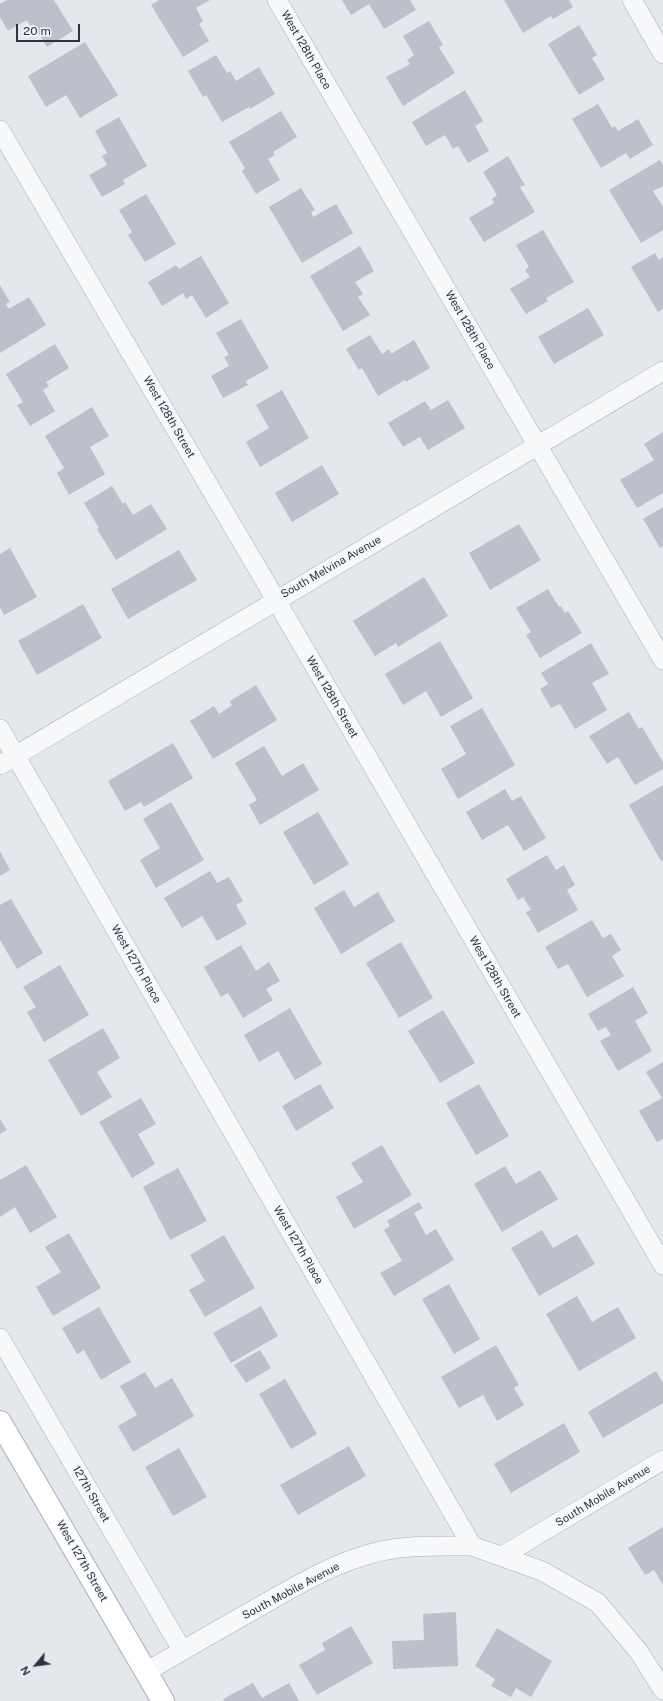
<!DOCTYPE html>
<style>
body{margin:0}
#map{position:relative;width:663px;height:1701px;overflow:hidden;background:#e4e7ec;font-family:"Public Sans",sans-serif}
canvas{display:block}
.north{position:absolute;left:16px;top:1645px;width:40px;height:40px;-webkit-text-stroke:3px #f4f6f9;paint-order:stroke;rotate:241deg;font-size:11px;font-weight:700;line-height:16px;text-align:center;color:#2b3445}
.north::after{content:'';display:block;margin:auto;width:14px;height:18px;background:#2b3445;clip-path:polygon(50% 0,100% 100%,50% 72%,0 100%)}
.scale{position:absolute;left:16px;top:24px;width:64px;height:18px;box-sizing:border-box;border:2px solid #2b3445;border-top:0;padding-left:5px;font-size:12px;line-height:14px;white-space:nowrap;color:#2b3445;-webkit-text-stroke:3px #f4f6f9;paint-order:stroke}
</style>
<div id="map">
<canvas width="663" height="1701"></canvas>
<div class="north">N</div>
<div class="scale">20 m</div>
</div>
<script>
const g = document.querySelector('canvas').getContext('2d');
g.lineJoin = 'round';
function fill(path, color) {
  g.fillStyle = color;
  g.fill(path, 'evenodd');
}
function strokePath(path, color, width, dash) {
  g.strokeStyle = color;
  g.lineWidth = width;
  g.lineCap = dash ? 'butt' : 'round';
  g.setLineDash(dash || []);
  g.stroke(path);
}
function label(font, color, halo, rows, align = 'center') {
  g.font = font + ' "Public Sans",sans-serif';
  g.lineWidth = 3;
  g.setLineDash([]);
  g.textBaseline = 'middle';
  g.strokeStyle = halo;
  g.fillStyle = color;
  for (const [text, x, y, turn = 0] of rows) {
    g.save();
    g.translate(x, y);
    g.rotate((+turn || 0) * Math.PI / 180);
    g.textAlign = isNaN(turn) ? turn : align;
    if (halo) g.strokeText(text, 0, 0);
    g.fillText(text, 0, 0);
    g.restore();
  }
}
const building = new Path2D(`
 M7,0H54L73,31L47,47L33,24L30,26L27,20L8,31L0,17V4Z
 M159,0H210L196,8L203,21L199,24L209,41L183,57L151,5Z
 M342,0H410L416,10L384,29L369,4L351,15Z
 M504,0H569L573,7L553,19L551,16L523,33Z
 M429,21L443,45L439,47L455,73L403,106L386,77L410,64L407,60L414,55L403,36Z
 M579,25L597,55L592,58L605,79L579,95L548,44Z
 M85,42L118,95L80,118L66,95L46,107L28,76Z
 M216,55L227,73L230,71L236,81L259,67L275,94L250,109L249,107L222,122L206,95L203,97L188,71Z
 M465,90L483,121L475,126L489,151L468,163L458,146L453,149L445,135L426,146L412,122Z
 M598,104L612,128L615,126L618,131L638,119L653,145L630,159L626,153L601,168L572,119Z
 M281,111L297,137L273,152L275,155L268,159L280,180L256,194L242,171L245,168L229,142Z
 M119,117L147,166L123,180L125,184L102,197L89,175L107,165L102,156L107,153L95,131Z
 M508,156L525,185L520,187L535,212L484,242L469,218L494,203L492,199L497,195L483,172Z
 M660,160L663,166V186L653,191L663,207V230L641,243L609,190Z
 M301,188L315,210L311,212L313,217L336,204L353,233L302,263L269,207Z
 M146,194L176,244L145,262L128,235L132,232L119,210Z
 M543,230L574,282L546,298L548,301L526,314L510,289L530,277L525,270L529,267L516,245Z
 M360,246L374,271L355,282L363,294L358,297L370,315L343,331L310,276Z
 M655,253L659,260L663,257V309L658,312L631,267Z
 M201,256L229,303L206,318L192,295L186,299L183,293L162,306L148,282L176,265L179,269Z
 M0,285L10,302L6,304L9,309L29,297L46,325L0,353Z
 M588,308L604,335L554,364L538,337Z
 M241,319L269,368L246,381L248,385L223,398L211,376L229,366L224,357L229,355L216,333Z
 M370,335L382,354L389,349L391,354L414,340L430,368L406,382L405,380L378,396L362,368L359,370L346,349Z
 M55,344L69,368L46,382L49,386L43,390L55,411L30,426L17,405L23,402L6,374Z
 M282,390L309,438L260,467L246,442L269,428L256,405Z
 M448,400L465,428L428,450L420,437L403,447L388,423L425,401L431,410Z
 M92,407L109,436L90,447L105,474L69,495L57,473L64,468L45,436Z
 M663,432V493L637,508L620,480L654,460L644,444Z
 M322,465L339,494L292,522L275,493Z
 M112,486L123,504L125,502L133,515L151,504L167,529L116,560L97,529L99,528L84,503Z
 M663,507V546L660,548L643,519Z
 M519,524L541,560L490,590L469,553Z
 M10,548L37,597L4,615L0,607V554Z
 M179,550L197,580L128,619L111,589Z
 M424,577L448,616L398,647L396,643L375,656L353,621Z
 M548,589L559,607L561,606L565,613L568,611L582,633L540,658L526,635L531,632L516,608Z
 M83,604L102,638L37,675L18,641Z
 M440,641L473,698L441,717L426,691L403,705L385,674Z
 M591,643L609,674L592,683L607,710L575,729L560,704L551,708L540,689L548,684L541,673Z
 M256,685L277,720L213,759L190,721L214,706L219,714L232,705L230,701Z
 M482,708L515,765L458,799L441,769L466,754L450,726Z
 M629,712L639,729L642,727L663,762V769L635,785L618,757L607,764L589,736Z
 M173,743L193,778L144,807L141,802L125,811L108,781Z
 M264,746L282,776L303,763L319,790L260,825L249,805L257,800L235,763Z
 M663,785V860L661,861L629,805Z
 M505,789L512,801L521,796L546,838L524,851L508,825L482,840L466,812Z
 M171,802L204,860L156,888L140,860L160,848L143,819Z
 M318,812L349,864L314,885L283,832Z
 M0,851L10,870L0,876Z
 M547,855L556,870L564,865L575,885L567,890L578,910L538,933L526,912L531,910L523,897L518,900L506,879Z
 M210,871L217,883L229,877L243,901L236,905L247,924L217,941L202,916L182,928L164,898Z
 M344,890L354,907L378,892L395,921L341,954L314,908Z
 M11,899L43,953L17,969L0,940V905Z
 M592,920L603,938L611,934L621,950L612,956L624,976L587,997L568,964L558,969L545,947Z
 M401,942L433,998L399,1018L366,963Z
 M241,945L256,971L269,962L280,981L266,989L273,1000L243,1018L228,993L221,997L204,967Z
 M60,965L89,1015L44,1042L27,1012L36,1007L23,987Z
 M633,987L648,1013L635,1021L652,1051L618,1071L600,1041L611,1035L606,1027L598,1031L588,1014Z
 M290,1008L322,1064L295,1080L278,1051L259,1062L244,1035Z
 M443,1010L475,1063L440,1083L408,1031Z
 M103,1028L120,1058L97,1072L112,1097L81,1116L48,1060Z
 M663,1062V1139L657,1142L639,1111L662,1098L646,1072Z
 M320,1084L334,1108L296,1131L282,1106Z
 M479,1084L509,1136L476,1155L446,1103Z
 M141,1098L156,1124L138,1134L155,1164L132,1178L99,1122Z
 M0,1119L7,1130L0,1134Z
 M382,1145L412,1195L354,1229L336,1197L363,1182L351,1163Z
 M26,1165L57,1217L30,1233L15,1207L0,1217V1180Z
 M505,1166L516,1184L540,1170L558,1199L502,1232L474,1184Z
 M178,1168L207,1221L170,1240L143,1187Z
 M419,1202L423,1208L414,1213L426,1235L436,1229L454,1260L394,1296L380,1273L402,1261L384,1230L390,1226L387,1221Z
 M542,1230L553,1248L577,1234L595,1264L539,1296L511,1248Z
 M69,1233L101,1288L53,1316L36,1287L61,1272L45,1247Z
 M224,1235L255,1288L205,1317L189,1290L205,1281L190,1255Z
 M449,1284L480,1339L454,1354L422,1299Z
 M577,1296L592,1322L618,1307L636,1338L579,1371L546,1314Z
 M261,1306L278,1336L231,1363L213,1333Z
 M99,1307L131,1362L101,1380L84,1350L77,1354L62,1328Z
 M496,1345L519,1385L514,1388L524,1405L497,1421L483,1395L459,1408L441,1377Z
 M260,1350L271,1368L246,1383L234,1365Z
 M656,1371L663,1383V1403L603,1438L588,1412Z
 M145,1372L155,1388L172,1378L194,1416L133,1452L118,1426L137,1415L120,1386Z
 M285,1379L317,1434L291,1449L259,1394Z
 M564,1423L580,1452L511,1493L494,1464Z
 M349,1446L366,1476L298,1515L280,1485Z
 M179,1448L207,1497L173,1516L145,1467Z
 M663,1527V1585L654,1570L645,1575L628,1548Z
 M456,1612L458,1666L393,1669L392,1641L424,1640L423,1614Z
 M351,1626L373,1663L317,1695L299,1665L325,1650L322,1643Z
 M497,1628L552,1661L531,1697L516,1688L511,1697L491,1686L495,1679L475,1666Z
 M253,1683L262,1698L289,1683L299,1701H224L223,1699Z`);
const minor = new Path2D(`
 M277,0L663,660
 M632,0L663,54
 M0,130L276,600L663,1265
 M0,729L472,1546L542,1571L598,1603L639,1652L663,1690
 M0,765L663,371
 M0,1338L182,1650
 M502,1556L663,1460
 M146,1672C183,1650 220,1629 257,1608C301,1583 348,1554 399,1548C423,1545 448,1546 472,1546`);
const secondary = new Path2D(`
 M0,1422L163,1701`);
const streetNames = [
 ["West 128th Place",306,50,60],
 ["West 128th Place",470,330,60],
 ["West 128th Street",169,417,60],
 ["South Melvina Avenue",331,567,-30],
 ["West 128th Street",332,697,60],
 ["West 127th Place",136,964,60],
 ["West 128th Street",495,977,60],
 ["West 127th Place",298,1245,60],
 ["127th Street",91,1494,60],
 ["South Mobile Avenue",603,1496,-31],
 ["West 127th Street",82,1561,60],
 ["South Mobile Avenue",291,1591,-28]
];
fill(building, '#bbc0ca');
strokePath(minor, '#a9aeb7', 20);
strokePath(secondary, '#a9aeb7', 24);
strokePath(minor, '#f7f8fa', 19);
strokePath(secondary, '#fff', 22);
label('11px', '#2b3445', '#f4f6f9', streetNames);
</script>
